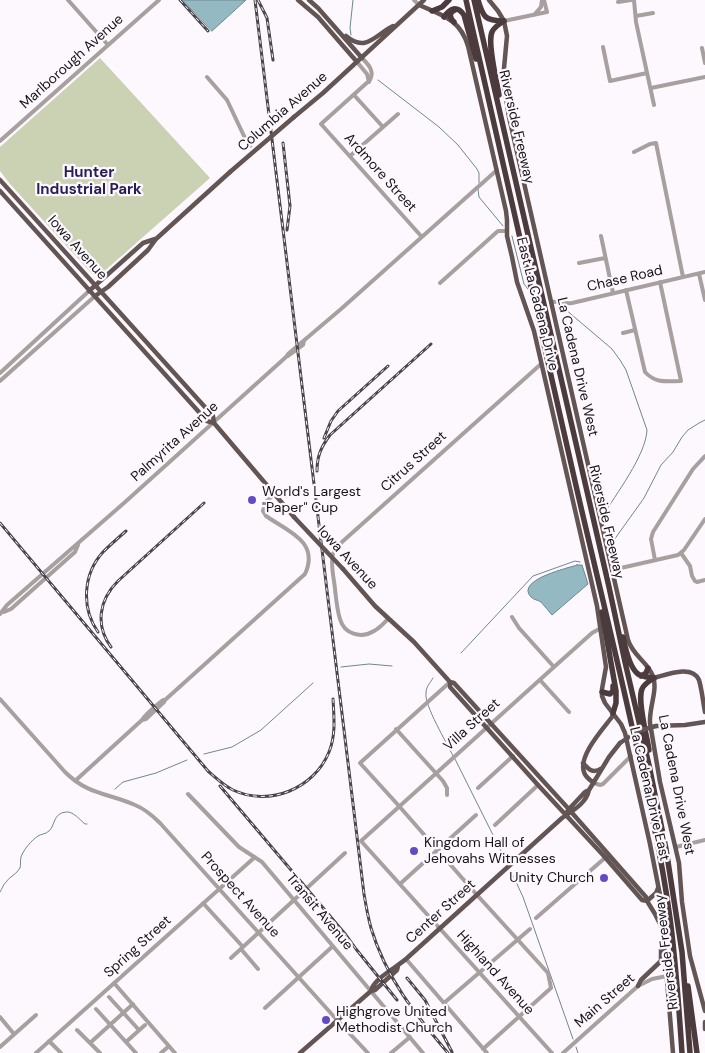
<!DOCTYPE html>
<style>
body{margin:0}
canvas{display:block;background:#fdf8fe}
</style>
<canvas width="705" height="1053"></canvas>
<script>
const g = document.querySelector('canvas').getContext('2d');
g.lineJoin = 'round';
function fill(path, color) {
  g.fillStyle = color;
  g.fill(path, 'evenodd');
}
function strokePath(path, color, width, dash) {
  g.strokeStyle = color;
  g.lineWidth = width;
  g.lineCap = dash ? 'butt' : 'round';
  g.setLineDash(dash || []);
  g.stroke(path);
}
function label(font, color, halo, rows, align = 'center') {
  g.font = font + ' "DM Sans",sans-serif';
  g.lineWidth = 4.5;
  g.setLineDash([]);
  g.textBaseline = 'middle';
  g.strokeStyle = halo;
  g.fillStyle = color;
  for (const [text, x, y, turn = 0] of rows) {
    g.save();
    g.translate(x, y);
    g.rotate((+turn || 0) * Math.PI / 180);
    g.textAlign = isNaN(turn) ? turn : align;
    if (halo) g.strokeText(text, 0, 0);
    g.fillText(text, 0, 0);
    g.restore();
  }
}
const green = new Path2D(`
 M100,58L210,178L101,274L96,276L92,274L10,184L0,171V147Z`);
const water = new Path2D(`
 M183,0H246L212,31Z
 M577,565H582L588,584L552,615C548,611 545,606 541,602C538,600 534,600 531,597C515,580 568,568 577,565Z`);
const stream = new Path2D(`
 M351,35L350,28L353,0
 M378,80L439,127L458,145L477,169L479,173V183
 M478,189L479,197L503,226
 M512,236L524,284L528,289
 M565,309L612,349L620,360L626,370L647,430C646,455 616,494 602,517
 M614,540L644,498L661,465L673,452L682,437L688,430L699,423L705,420
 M461,653L533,576L575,561L580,562
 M341,667L369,664L392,666
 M433,678C430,683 426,687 426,693C424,705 447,743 453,756
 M204,754L232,747L261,730L313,683
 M455,759L506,861
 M115,789L123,782L156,773L187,760
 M511,871L523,897L573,1039
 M0,892C2,889 3,885 6,882C9,877 17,874 20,868C21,865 20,861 21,857C24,849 31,841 38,836C41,834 46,834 49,831C55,826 53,813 66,812C73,811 80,820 85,824H87
 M576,1047L578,1053`);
const minor = new Path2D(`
 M68,0L108,45
 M414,0L419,5
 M634,0L636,22L654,105
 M618,2L631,0
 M534,15L541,7L542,0
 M636,16L653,13
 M504,21L547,12L544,0
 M603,47L610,81L647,73
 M702,48L705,63
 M362,58C368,64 375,71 370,80L321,124L421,236
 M357,62L367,74L369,82
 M207,77L227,100L244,136L250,146
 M651,88L705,77
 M354,95L383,127
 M0,141L159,0
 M634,152L650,144L656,143L683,277
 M350,156L398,114
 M601,236L613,293
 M579,263L605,258
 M699,274L705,300
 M440,283L498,231H507
 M626,290L645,372C656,384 667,381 681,381L660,282
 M551,302C559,301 564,304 572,303L705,272
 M623,333L635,330
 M288,356L303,345L304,341
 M0,373L89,291
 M0,381L95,296
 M681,553L690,566L692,576L695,581L697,582L705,580
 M655,560L651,539L653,532L693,469L705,456
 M612,570L678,555L684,550L705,519
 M4,612L11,609L75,552L78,545
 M0,614L7,605L124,503L286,357L288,354L341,309L497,170
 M512,617L519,628L554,667
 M388,619C384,623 380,628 374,631C361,639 344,634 340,619C337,610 336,598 335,589C334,578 330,564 333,554C335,549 339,546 342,542L541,364
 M540,680L569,712
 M450,682L360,763L399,806L477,895L548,973L551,988L483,1049
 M0,699L65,772C88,795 108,793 135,805C145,809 153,816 160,823L337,1020L368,1053
 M142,720L146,719L164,702L165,700L305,574C320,541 287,531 266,516L263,511L265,503L274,494
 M396,729L443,781L447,788V795
 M75,781L142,720C147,712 156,706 163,700H165
 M594,783L600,785L603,784L631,756
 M478,788L513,756
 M188,794L239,847L262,862L423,1053
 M495,825L538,785
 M676,847L705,840
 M400,884L476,815
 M203,903L243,947
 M536,918L606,857
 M241,949L258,969
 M231,958L345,853
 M406,959L487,1053
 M114,983L175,1053
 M109,997L139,1030
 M444,1003L530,929
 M265,1008L333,946
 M96,1009L136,1053
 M0,1017L14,1034
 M77,1030L100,1053
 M49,1041L61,1053
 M126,1042L145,1025
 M90,1043L133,1004
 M0,1047L36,1015
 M36,1053L255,857
 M161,1053L169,1046
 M391,1053L410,1037
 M552,1053L361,841L554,667L592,633L601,628
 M563,1053L638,986L652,979L667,976`);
const major = new Path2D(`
 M298,0L318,17L357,62
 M309,0L318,8L362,58
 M489,0L498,11L504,21L507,36L503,79L509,117L628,640C633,656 647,661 653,676C658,690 649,707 650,723L660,782L679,863L682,902L690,956L705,1011
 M419,5C442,15 460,19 468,46L506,211L507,220V236L512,257L517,282L534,331L597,606L606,667L602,689V696L605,703L621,724L625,733L650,844L660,895L673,1053
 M346,36C366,53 375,35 393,26
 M294,117L323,93L424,0
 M0,180L95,285L213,416L214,423L294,517
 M0,191L207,421L214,423
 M89,291L143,243L155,239
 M95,296L108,287L148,250L156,239L230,172
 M343,569L375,606L414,642L450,682L454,683L566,806L646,897L647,901L655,914L661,926
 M654,678C666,675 692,664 699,680C702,690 703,702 705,712
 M450,682V687L538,785L603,855L642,900L647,901
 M656,726L685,725L705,722
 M583,763C589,770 593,774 602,768
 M594,783C590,780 585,777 584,772C578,756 603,729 612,717L613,713
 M567,812L569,809L585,792L589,790
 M647,901L656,893L658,888
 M638,986L641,980L661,961V948
 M371,991C373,979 397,967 406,959L562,818C572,811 586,804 589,790L609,757L620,743
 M705,1022V1029
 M300,1053L371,991L375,990L397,970L398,966`);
const highway = new Path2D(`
 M466,0C503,164 540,327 577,490C595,568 614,645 631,722C646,787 661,852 670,918C676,963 679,1008 682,1053
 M474,0L609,587L625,662L649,765L666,849L682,952L690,1053
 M478,0C483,17 485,21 504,21
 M432,11L442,7L449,0
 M444,17C450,8 457,5 464,15L476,59
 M454,22C450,18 448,13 455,10
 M499,95C497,82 487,43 492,32C494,27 499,24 504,21
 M602,612L616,691V703L613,713
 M623,637C625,647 630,668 638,674C642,677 649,677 654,678
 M641,676L646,673L648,668
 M602,692L610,694L613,691V686
 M649,750C647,736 637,701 642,689C644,684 649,681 654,678
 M688,986L697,1053`);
const rail = new Path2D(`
 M180,0L208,31
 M255,0L364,894C366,906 368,917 371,928C386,978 415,1014 448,1053
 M258,0L267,18L273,60
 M283,143L290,206L287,230
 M324,438L331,421L338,411L388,366
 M317,471C317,456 321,447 330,435L431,344
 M0,523L208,771C216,778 223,785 233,790C269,807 314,789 329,752C336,735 334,717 333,699
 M98,632C81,608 83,574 103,552C110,545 118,538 126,531
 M111,647C95,625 99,600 118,581L204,503
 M220,786L346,935L356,949L397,1000
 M407,978L425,1000L452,1052`);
const majorBridge = new Path2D(`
 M230,172L294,117
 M294,517L343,569
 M620,743L638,731L656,726`);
const markers = [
 [252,500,5,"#644bc4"],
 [414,851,5,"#644bc4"],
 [604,878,5,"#644bc4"],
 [326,1020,5,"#644bc4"]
];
const streetNames = [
 ["Marlborough Avenue",72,62,-42],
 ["Columbia Avenue",283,112,-41],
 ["Riverside Freeway",516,127,77],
 ["Ardmore Street",380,173,48],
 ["Iowa Avenue",77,248,48],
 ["Chase Road",625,279,-13],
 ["East La Cadena Drive",537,304,76],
 ["La Cadena Drive West",577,367,77],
 ["Palmyrita Avenue",175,442,-42],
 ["Citrus Street",414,462,-42],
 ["Riverside Freeway",606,522,77],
 ["Iowa Avenue",347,558,47],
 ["Villa Street",472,725,-42],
 ["La Cadena Drive West",676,785,79],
 ["La Cadena Drive East",649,794,77],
 ["Prospect Avenue",240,895,48],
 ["Transit Avenue",319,912,50],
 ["Center Street",441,912,-42],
 ["Spring Street",138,947,-42],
 ["Riverside Freeway",667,952,-97],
 ["Highland Avenue",495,973,48],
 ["Main Street",605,1001,-41]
];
const poiNames = [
 ["World's Largest",262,492],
 ["\"Paper\" Cup",262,508],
 ["Kingdom Hall of",424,843],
 ["Jehovahs Witnesses",424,859],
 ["Unity Church",594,878,"right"],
 ["Highgrove United",336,1012],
 ["Methodist Church",336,1028]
];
const neighbourhoodNames = [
 ["Hunter",89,173],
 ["Industrial Park",89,190]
];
fill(green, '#cbd1b3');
fill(water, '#94b9c2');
strokePath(water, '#6e878f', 1);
strokePath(stream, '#6e878f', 1);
strokePath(minor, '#a89f9f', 4);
strokePath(major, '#645555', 4.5);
strokePath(highway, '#4c3b3c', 5.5);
strokePath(rail, '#4a464b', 3);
strokePath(rail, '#fdf8fe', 1, [4]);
strokePath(majorBridge, '#645555', 4.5);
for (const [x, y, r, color] of markers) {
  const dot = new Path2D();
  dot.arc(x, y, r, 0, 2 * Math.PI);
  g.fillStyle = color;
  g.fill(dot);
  strokePath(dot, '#fdf8fe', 2);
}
label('14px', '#171318', '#fdf8fe', streetNames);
label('14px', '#171318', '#fdf8fe', poiNames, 'left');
label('bold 15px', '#291d57', '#fdf8fe', neighbourhoodNames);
</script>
